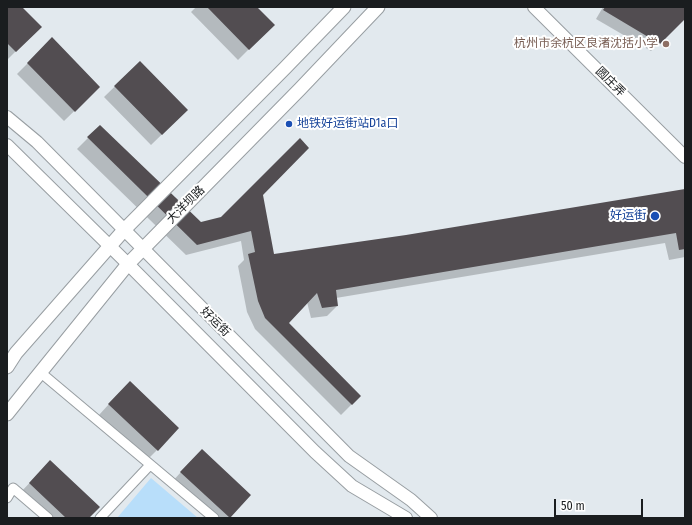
<!DOCTYPE html>
<meta charset="utf-8">
<style>
body{margin:0}
#map{position:relative;width:692px;height:525px;overflow:hidden;background:#e2e9ee;font-family:"Fira Sans Condensed",sans-serif}
canvas{display:block}
.frame{position:absolute;inset:0;border:8px solid #1a1d1f;pointer-events:none}
.scale{position:absolute;left:554px;top:499px;width:89px;height:18px;box-sizing:border-box;border:2px solid #1a1d1f;border-top:0;padding-left:5px;font-size:12px;line-height:14px;white-space:nowrap;color:#1a1d1f;-webkit-text-stroke:3px #fff;paint-order:stroke}
</style>
<div id="map">
<canvas width="692" height="525"></canvas>
<div class="frame"></div>
<div class="scale">50 m</div>
</div>
<script>
const g = document.querySelector('canvas').getContext('2d');
g.lineJoin = 'round';
function fill(path, color) {
  g.fillStyle = color;
  g.fill(path, 'evenodd');
}
function strokePath(path, color, width, dash) {
  g.strokeStyle = color;
  g.lineWidth = width;
  g.lineCap = dash ? 'butt' : 'round';
  g.setLineDash(dash || []);
  g.stroke(path);
}
function label(font, color, halo, rows, align = 'center') {
  g.font = font + ' "Fira Sans Condensed","Noto Sans SC",sans-serif';
  g.lineWidth = 4;
  g.setLineDash([]);
  g.textBaseline = 'middle';
  g.strokeStyle = halo;
  g.fillStyle = color;
  for (const [text, x, y, turn = 0] of rows) {
    g.save();
    g.translate(x, y);
    g.rotate((+turn || 0) * Math.PI / 180);
    g.textAlign = isNaN(turn) ? turn : align;
    if (halo) g.strokeText(text, 0, 0);
    g.fillText(text, 0, 0);
    g.restore();
  }
}
const green = new Path2D(`
 M151,478L198,518H117Z`);
const shadow = new Path2D(`
 M7,7H21L40,27L7,60Z
 M196,7H256L273,25L238,60L191,12Z
 M603,7H684L685,8V17L651,51L596,19Z
 M52,39L99,87L64,121L17,74Z
 M140,62L187,110L151,145L104,97Z
 M100,126L201,224L222,218L262,195L273,256L406,236L685,190V257L669,260L665,243L336,298L337,306L327,316L311,318L307,302L287,323L360,396L341,415L255,329L247,312L238,266L244,260L241,241L186,255L77,149Z
 M119,393L157,450L146,461L99,415Z
 M191,461L250,495L228,518H208L171,483Z
 M40,472L88,518H44L19,494Z`);
const building = new Path2D(`
 M7,7H22L42,27L16,52L7,43Z
 M207,7H257L275,25L249,50Z
 M605,7H685V19L660,44L603,10Z
 M52,37L100,87L75,112L27,63Z
 M140,61L188,110L162,135L114,86Z
 M100,125L201,222L221,217L300,138L309,148L263,195L274,254L406,235L685,189V249L679,250L676,233L336,290L338,306L322,308L317,293L289,323L361,396L352,405L265,318L258,301L248,254L255,252L251,231L197,245L87,137Z
 M130,381L179,428L158,451L108,404Z
 M202,449L251,495L230,518L180,472Z
 M50,460L100,507L89,518H66L29,483Z`);
const minor = new Path2D(`
 M40,372L214,518
 M7,498L13,488L48,518
 M100,518L150,465`);
const tertiary = new Path2D(`
 M534,7L685,157
 M7,117L37,142L349,456L411,500L431,518
 M7,145L128,264L315,452L352,486L406,518`);
const secondary = new Path2D(`
 M7,367L16,353L124,230L285,68L344,7
 M7,414L27,389L128,264L300,89L378,7`);
const markers = [
 [666,44,4,"#8d6e63"],
 [289,124,4,"#1a4fb4"],
 [655,216,5,"#1a4fb4"]
];
const educationNames = [
 ["杭州市余杭区良渚沈括小学",658,44]
];
const streetNames = [
 ["圆庄弄",610,82,45],
 ["大洋坝路",186,205,-45],
 ["好运街",215,322,45]
];
const transitNames = [
 ["地铁好运街站D1a口",297,124],
 ["好运街",646,216,"right"]
];
fill(green, '#b8defa');
fill(shadow, '#0003');
fill(building, '#524d51');
strokePath(minor, '#989ea2', 11);
strokePath(tertiary, '#989ea2', 14);
strokePath(secondary, '#989ea2', 15);
strokePath(minor, '#fff', 9);
strokePath(tertiary, '#fff', 12);
strokePath(secondary, '#fff', 13);
for (const [x, y, r, color] of markers) {
  const dot = new Path2D();
  dot.arc(x, y, r, 0, 2 * Math.PI);
  g.fillStyle = color;
  g.fill(dot);
  strokePath(dot, '#fff', 1.5);
}
label('12px', '#785e54', '#fff', educationNames, 'right');
label('12px', '#1a1d1f', '#fff', streetNames);
label('12px', '#164399', '#fff', transitNames, 'left');
</script>
